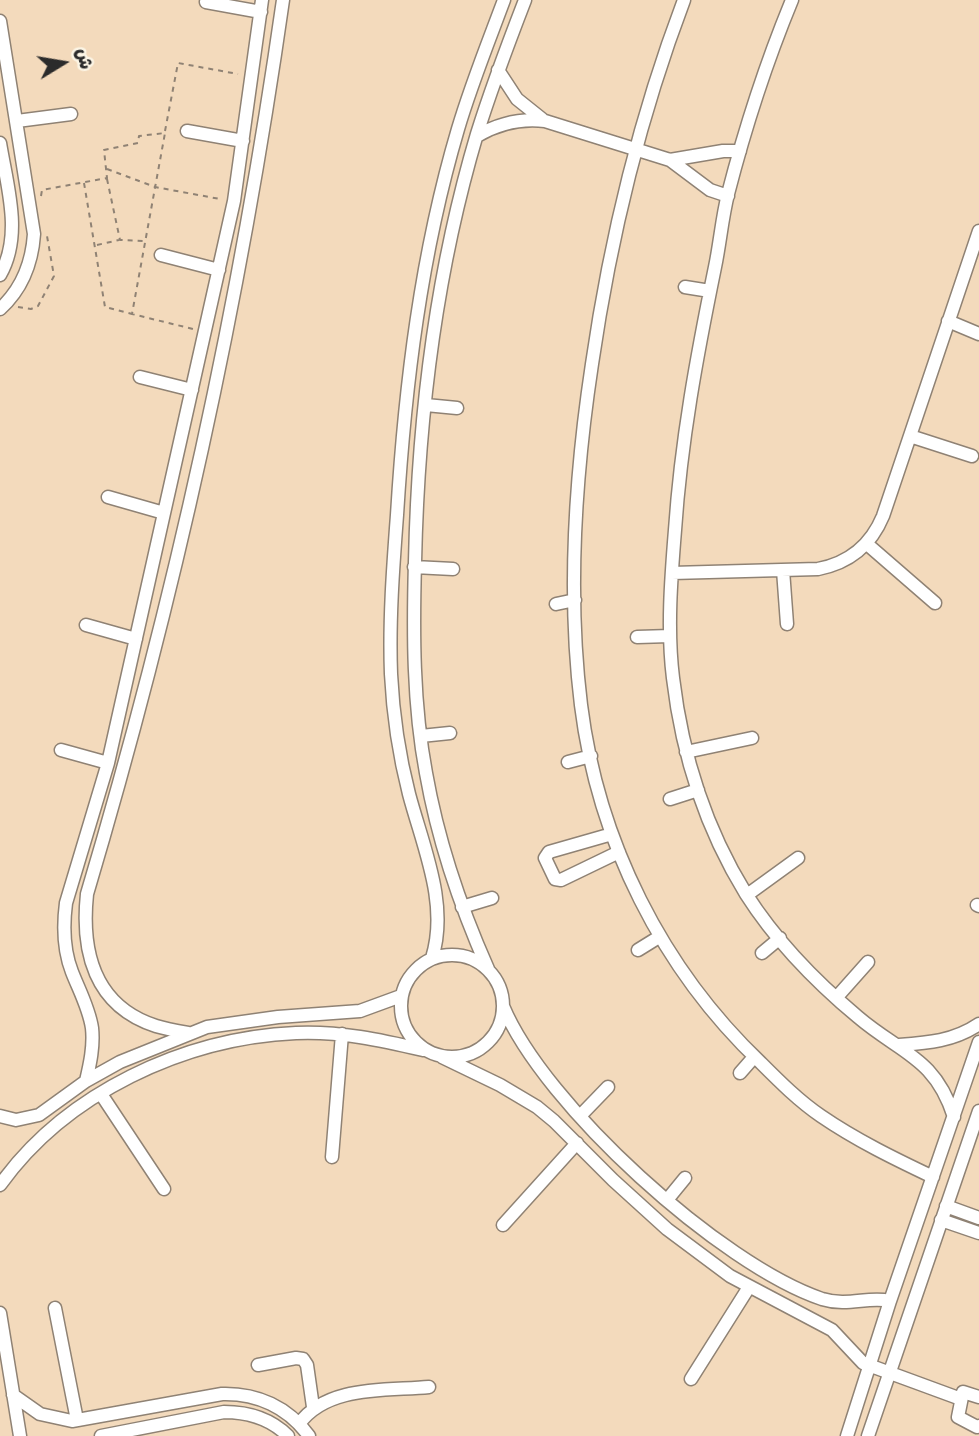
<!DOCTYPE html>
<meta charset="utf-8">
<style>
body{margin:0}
#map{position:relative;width:979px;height:1436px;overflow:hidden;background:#f3dabc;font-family:"Architects Daughter","Playpen Sans Arabic",sans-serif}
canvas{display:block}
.north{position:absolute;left:28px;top:28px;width:70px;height:70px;-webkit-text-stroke:5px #fcf5e5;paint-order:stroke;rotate:79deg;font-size:19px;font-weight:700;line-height:28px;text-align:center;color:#2b2b2b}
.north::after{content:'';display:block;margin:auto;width:24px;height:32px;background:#2b2b2b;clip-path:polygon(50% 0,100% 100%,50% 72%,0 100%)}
</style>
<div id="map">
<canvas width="979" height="1436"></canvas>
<div class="north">ش</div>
</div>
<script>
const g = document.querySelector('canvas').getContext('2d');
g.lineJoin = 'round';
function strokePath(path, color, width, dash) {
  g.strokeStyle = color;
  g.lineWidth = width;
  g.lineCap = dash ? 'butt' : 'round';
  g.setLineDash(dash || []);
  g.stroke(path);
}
const path = new Path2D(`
 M165,131L178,63L238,74
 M107,169L155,187L220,199
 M107,179L120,240L144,241
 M84,183L105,307L132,314
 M41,196L42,190L107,178L104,150L138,143L139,136L165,133L132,314L193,329
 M97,245L119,240
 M18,307L31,309L38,306L54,276L47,236`);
const minor = new Path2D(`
 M684,0C640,116 610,240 592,364C575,476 567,592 581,705C598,841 662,969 761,1063C780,1082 799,1101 821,1116C856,1140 895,1159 933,1177
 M792,0C766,63 745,128 728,194C722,218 720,243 715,267C697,355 681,441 675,530C671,579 667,630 673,678C682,754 706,829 746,894C776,941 816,982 858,1017C900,1053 935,1057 954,1117
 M206,2L261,12
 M0,21L34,234C32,263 22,289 0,309
 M498,70L517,99L542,119
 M17,121L71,114
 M187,131L243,141
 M477,136C499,123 520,118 545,121L670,160L723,151H740
 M0,143C7,186 23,235 0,275
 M670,160L710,190L728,196
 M161,255L219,270
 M685,287L710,291
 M948,321L979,334
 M140,377L192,390
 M426,405L457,408
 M910,436L972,456
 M108,497L164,513
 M867,544L935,603
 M414,567L453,569
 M783,570L787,624
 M672,573L818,569C849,563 871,545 883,516L979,231
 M556,604L575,600
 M86,625L136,639
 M637,637L670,636
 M421,736L450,733
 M61,750L108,763
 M686,752L752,738
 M568,762L591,756
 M670,799L698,790
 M612,834L549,852L545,858L555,879L561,880L619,852
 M747,895L798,858
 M977,905L979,906
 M462,907L492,898
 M638,950L659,937
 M762,953L780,938
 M401 1006a51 51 0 1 1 102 0a51 51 0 1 1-102 0Z
 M432,958C449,904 423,847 409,794C399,755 393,714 391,674C389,621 393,568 397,515C405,385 421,254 458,129C471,85 488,43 504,0
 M488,969C460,906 438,841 426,773C413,704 413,633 415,562C418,419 436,272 477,134C491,89 508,44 525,0
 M836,998L868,962
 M503,1006C544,1105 721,1265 822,1299C848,1307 868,1296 890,1301
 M188,1033C177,1031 166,1029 156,1026C94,1006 81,951 87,894C174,602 240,302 283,0
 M899,1045C928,1043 954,1041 979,1024
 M442,1057L500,1085L537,1107L554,1121L613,1180L667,1229L730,1276L832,1330L863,1363L961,1399
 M740,1073L754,1057
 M86,1081C90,1064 94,1046 92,1028C89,1008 79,990 72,972C63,949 63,926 66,903L108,763L234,201L262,0
 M101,1094L164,1189
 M0,1116L16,1120L39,1115L86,1081L120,1062L207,1027L278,1017L360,1011L401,996
 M580,1116L608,1087
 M332,1157L342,1034
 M0,1185C66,1093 184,1038 296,1033C339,1031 381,1040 423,1050
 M667,1200L685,1178
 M946,1206L979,1218
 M941,1220L979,1233
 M503,1225L577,1143
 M55,1308L77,1420
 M0,1313L20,1436
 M258,1365L296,1358L303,1359L307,1365L313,1407
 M691,1379L749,1287
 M13,1395L40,1414L72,1421L222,1394C257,1393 288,1407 309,1436
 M979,1397L963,1392L958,1417L977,1427L979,1426
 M299,1424C327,1385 386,1391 429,1387
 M101,1436L224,1412C248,1412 270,1418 288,1436
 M847,1436L890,1301L979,1042
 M868,1436L979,1111`);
strokePath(minor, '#8f8274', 15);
strokePath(path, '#8f8274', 2, [5, 5]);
strokePath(minor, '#fff', 12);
</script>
